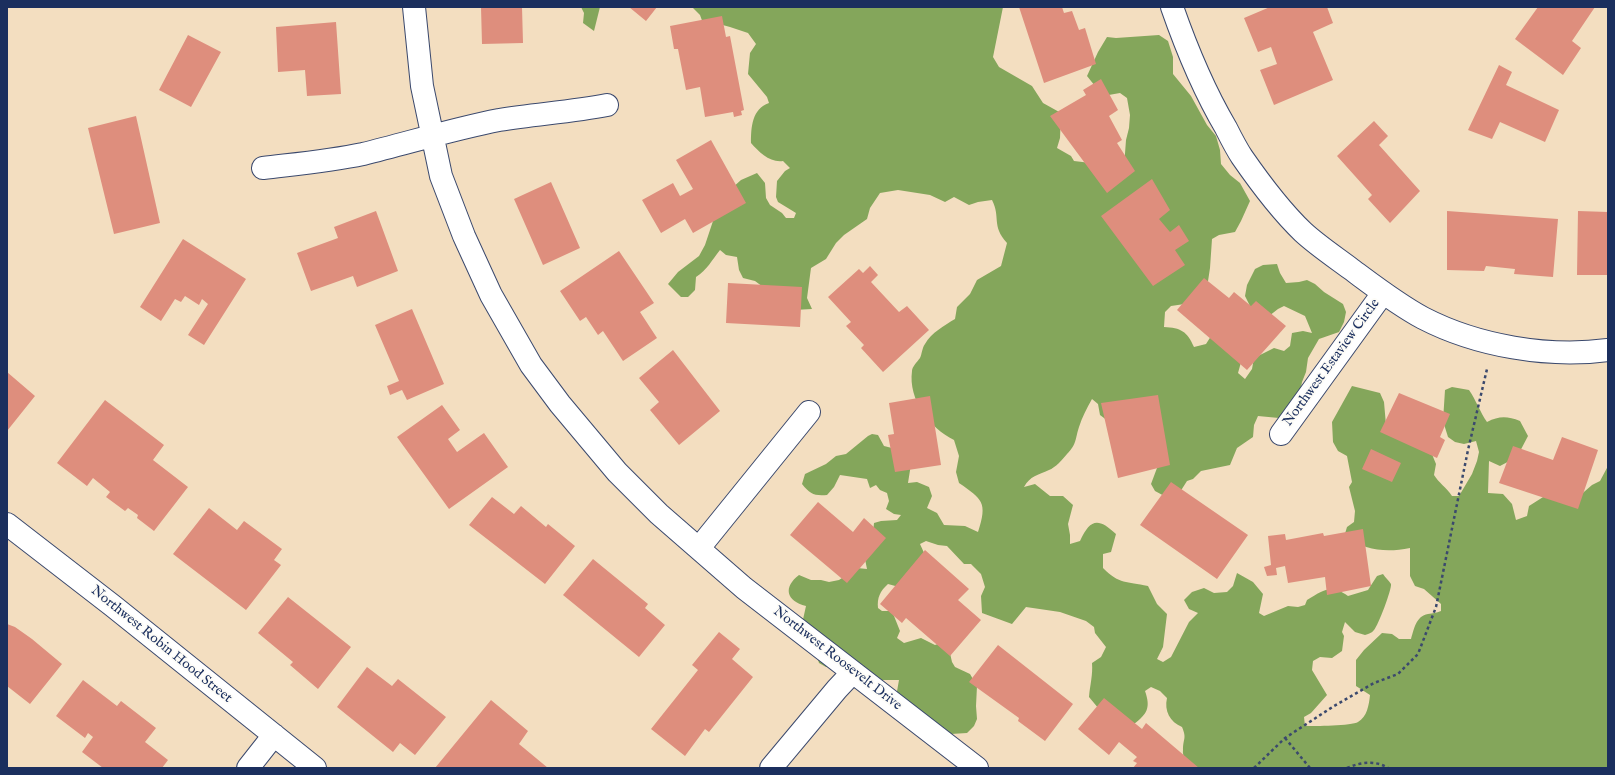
<!DOCTYPE html>
<style>
body{margin:0}
#map{position:relative;width:1615px;height:775px;overflow:hidden;background:#f3dec0;font-family:"IM FELL English",serif}
canvas{display:block}
.frame{position:absolute;inset:0;border:8px solid #1b2f5e;pointer-events:none}
</style>
<div id="map">
<canvas width="1615" height="775"></canvas>
<div class="frame"></div>
</div>
<script>
const g = document.querySelector('canvas').getContext('2d');
g.lineJoin = 'round';
function fill(path, color) {
  g.fillStyle = color;
  g.fill(path, 'evenodd');
}
function strokePath(path, color, width, dash) {
  g.strokeStyle = color;
  g.lineWidth = width;
  g.lineCap = dash ? 'butt' : 'round';
  g.setLineDash(dash || []);
  g.stroke(path);
}
function label(font, color, halo, rows, align = 'center') {
  g.font = font + ' "IM FELL English",serif';
  g.lineWidth = 3.5;
  g.setLineDash([]);
  g.textBaseline = 'middle';
  g.strokeStyle = halo;
  g.fillStyle = color;
  for (const [text, x, y, turn = 0] of rows) {
    g.save();
    g.translate(x, y);
    g.rotate((+turn || 0) * Math.PI / 180);
    g.textAlign = isNaN(turn) ? turn : align;
    if (halo) g.strokeText(text, 0, 0);
    g.fillText(text, 0, 0);
    g.restore();
  }
}
const forest = new Path2D(`
 M581,7H600L594,31L583,23L584,13Z
 M692,7H1003L993,57L999,67L1032,86L1043,103L1061,113L1060,138L1057,148L1071,156L1074,161L1124,167L1126,140L1129,128L1130,115L1127,98L1120,93L1103,96L1087,76L1098,52L1107,37L1116,38L1159,35L1168,41L1173,57V74L1191,96L1207,125L1216,136L1220,150L1221,164L1230,175L1240,183L1250,201L1241,221L1235,232L1219,235L1212,239L1210,268L1205,301L1171,306L1165,312L1164,327C1181,328 1187,331 1194,347L1206,344L1213,333L1243,355L1238,373L1245,379L1252,369L1254,358L1274,348L1284,351L1290,346L1292,333L1303,331L1312,333L1305,316L1284,306L1278,309L1269,316L1253,312L1245,296L1247,285L1255,269L1263,265L1277,264L1280,273L1286,283L1299,282L1307,280L1315,284L1324,292L1343,304L1346,312L1344,322L1339,332L1319,339L1308,358L1306,372L1302,382L1299,398L1292,410L1279,418L1258,416L1254,425L1253,437L1237,448L1230,465L1201,471L1193,479L1187,481L1180,492L1168,498L1155,491L1151,484L1160,460L1100,415L1098,404L1092,399C1087,408 1082,417 1079,427C1075,439 1077,444 1067,454C1063,459 1055,468 1049,470C1038,475 1030,476 1024,487L1035,484L1050,496H1063L1073,505L1068,524L1070,535V544L1080,541C1090,519 1098,517 1116,534L1111,552L1103,554V568C1120,585 1126,581 1148,586L1157,604L1167,614L1163,647L1157,659L1163,662L1171,657L1189,622L1198,613L1189,609L1184,600L1192,592L1204,588L1214,593L1227,592L1233,586L1237,573L1253,582L1263,594L1259,613L1264,616L1288,606L1298,607L1305,605L1307,600C1324,590 1331,584 1348,596L1368,590L1377,576L1383,574C1385,577 1389,581 1391,584C1392,589 1378,626 1374,630C1372,633 1368,634 1365,635L1355,632L1345,622L1342,632L1344,636L1342,651L1332,658L1320,657L1313,661L1312,670L1327,695L1311,713L1304,717L1305,726C1314,726 1352,726 1358,722C1367,717 1369,705 1370,695L1356,686V660L1364,650L1382,633L1392,634L1399,639H1411C1414,629 1416,616 1428,614C1433,613 1436,613 1441,611V604L1424,589L1415,586L1410,576V548C1385,553 1366,550 1344,537L1347,527L1354,522L1355,511L1349,487L1352,482L1347,456L1338,451L1333,442L1332,422L1352,386L1380,393L1384,402L1386,425L1429,447L1436,464L1434,475C1439,483 1446,487 1452,496H1459L1472,474L1477,461L1479,452L1476,441L1464,444L1455,442L1448,437L1443,421L1445,390L1452,387L1469,390C1476,400 1480,412 1487,422C1499,416 1507,416 1520,421L1528,436L1517,457L1500,466L1489,461L1488,493L1503,494L1512,504L1516,520L1527,516L1529,506L1551,492L1577,498L1592,485L1600,481L1608,466V768H1191C1187,763 1182,756 1183,750C1183,738 1187,739 1182,727C1170,722 1164,711 1167,698L1160,691L1151,687L1145,691C1151,708 1147,714 1134,724L1099,709L1089,697C1090,685 1093,675 1092,663L1101,657L1106,647L1095,633L1094,627L1086,621L1060,612L1026,607L1012,624L982,613L981,596L985,587L981,574L971,564H964L947,546L938,545L926,541L920,544L925,555L899,587L888,584C880,591 877,598 878,608L882,611H892L900,631L897,638L904,643L921,638L935,645L943,642L949,649L952,662L955,667L970,674L977,686L976,706L977,719L974,726L967,733L951,734L896,697L899,680H882L854,661L826,667L819,663L816,653L802,624L806,606C786,601 783,587 799,575L811,580H821L829,582L839,580L857,568L867,569L865,559L873,533L874,523L881,521L897,520L901,515L894,514L886,509L889,501L887,493L880,490L876,485L870,488L867,479L840,475L834,487L827,495C814,496 810,494 802,484L805,474L826,464L836,456L846,454L868,436L872,434L878,435L884,446L896,449L911,464L908,483L917,482L929,487L932,496L927,508L937,513L944,525L965,526L978,532C988,502 982,499 959,483L956,472L959,456L954,440C930,428 908,400 912,371C912,367 917,362 920,358C922,354 922,348 925,344C931,333 945,325 955,319L957,307L970,294L977,280L1001,266L1007,243C991,225 1001,218 992,200L978,202L969,205L954,197L945,202L930,195L898,190L880,193L870,208L867,219L844,235L836,243L826,259L811,268L807,298L812,309L794,310L755,281L743,278L739,270L737,257L726,255L720,250C712,260 707,270 696,277L695,290L688,297H681L668,284L678,272L699,256L705,245L715,215L731,189L741,180L757,173L765,183L766,198L770,205L782,213L786,218H794L796,213L778,202L776,197L777,181L785,171L790,168L783,161C770,163 759,152 751,143C751,127 752,109 769,103L767,97L748,74L750,53L756,44L748,33L730,27L719,24L704,26L700,15Z`);
const building = new Path2D(`
 M481,7H522L523,43L482,44Z
 M629,7H657L646,21Z
 M1019,7H1062L1064,13L1072,11L1079,30L1085,28L1096,64L1044,83Z
 M1270,7H1327L1333,23L1313,32L1333,80L1274,105L1260,70L1277,64L1271,47L1258,52L1244,18Z
 M1538,7H1595L1572,41L1581,48L1563,75L1515,39Z
 M722,16L726,37L730,36L744,110L741,111L742,115L734,117L733,112L705,117L700,87L686,90L678,49H674L670,26Z
 M336,22L341,94L307,96L305,70L278,72L276,27Z
 M188,35L221,52L191,107L159,90Z
 M1499,65L1512,72L1506,85L1559,110L1545,142L1500,122L1492,139L1468,130Z
 M1101,79L1118,110L1109,116L1122,140L1117,143L1135,171L1107,193L1050,116L1086,95L1083,90Z
 M136,116L160,223L114,234L88,128Z
 M1374,121L1388,136L1379,145L1420,191L1390,223L1368,199L1372,195L1337,156Z
 M711,140L746,203L693,233L685,219L661,233L642,200L673,183L680,196L693,189L676,160Z
 M1152,179L1170,210L1159,219L1170,232L1179,225L1189,241L1175,250L1185,265L1153,286L1101,216Z
 M551,182L580,248L543,265L514,199Z
 M376,211L398,271L357,287L353,276L311,291L297,253L338,238L334,227Z
 M1447,211L1558,219L1553,277L1514,274L1515,269L1486,266L1484,271L1447,270Z
 M1578,211L1608,212V275H1577Z
 M183,239L246,279L204,345L188,335L208,304L202,299L199,305L185,296L181,302L175,299L161,321L140,307Z
 M619,251L654,303L640,312L657,338L623,361L603,331L598,335L586,317L580,321L560,291Z
 M870,266L878,275L871,282L899,312L907,306L929,330L883,372L861,348L864,345L846,326L851,322L828,297L859,269L863,273Z
 M1204,278L1229,298L1234,292L1251,306L1256,301L1286,326L1247,370L1177,310Z
 M728,283L802,287L800,327L726,323Z
 M412,309L444,384L407,400L402,390L390,395L387,386L399,381L375,325Z
 M673,350L720,411L679,445L650,410L659,402L639,378Z
 M7,372L35,396L7,431Z
 M1399,393L1450,414L1440,437L1445,440L1437,458L1380,432Z
 M1158,395L1170,465L1118,478L1101,403Z
 M930,396L941,465L895,472L888,435L894,434L889,403Z
 M105,400L164,445L153,460L188,487L154,531L137,518L138,515L128,508L125,511L106,497L110,492L93,478L87,486L57,463Z
 M442,405L460,430L448,439L457,452L484,433L508,467L449,509L397,437Z
 M1562,437L1598,450L1578,509L1499,483L1513,446L1553,460Z
 M1371,449L1401,463L1392,482L1362,469Z
 M1171,482L1248,535L1217,579L1140,525Z
 M492,497L514,514L521,506L546,527L548,524L575,546L545,584L469,525Z
 M818,502L853,532L864,518L886,538L847,583L790,535Z
 M209,508L237,530L244,521L282,549L274,560L281,565L246,610L173,554Z
 M1363,529L1371,586L1327,595L1325,577L1288,583L1285,566L1276,568L1277,575L1267,576L1264,567L1271,565L1268,536L1285,534L1286,540L1323,533L1324,536Z
 M925,550L969,589L958,600L981,620L950,656L906,618L902,623L880,604Z
 M593,559L648,604L645,608L665,625L639,657L563,595Z
 M288,597L351,647L318,689L290,665L293,662L258,633Z
 M7,624L15,627L32,639L62,664L30,704L7,686Z
 M719,632L740,649L732,659L753,677L709,732L705,729L685,756L651,729L698,670L692,665Z
 M998,645L1073,704L1045,741L1018,721L1019,718L969,682Z
 M367,667L392,686L398,679L446,717L415,755L400,743L393,752L337,707Z
 M83,680L117,706L121,701L156,728L145,742L168,760L162,768H103L82,752L93,737L88,733L85,738L56,716Z
 M1104,698L1142,729L1146,723L1199,768H1133L1137,763L1133,761L1137,757L1119,742L1109,755L1078,729Z
 M491,700L528,731L519,744L548,768H435Z`);
const path = new Path2D(`
 M1285,738L1310,768
 M1254,768L1285,738L1334,706L1374,683L1398,674L1418,654L1436,607L1468,450L1487,369
 M1347,768C1361,762 1375,760 1388,768`);
const minor = new Path2D(`
 M414,7L422,86L441,176L464,236L491,295L531,365L560,404L617,472L659,514L744,588L977,768
 M1172,7C1187,50 1203,89 1226,128C1231,138 1236,148 1242,157C1260,183 1280,210 1303,232C1317,245 1335,257 1351,269C1374,286 1397,304 1423,318C1477,346 1548,358 1608,350
 M263,168C296,164 330,161 363,154C408,143 453,129 499,120C535,114 571,112 607,105
 M1281,434L1383,293
 M7,524L113,606L315,768
 M699,548L809,412
 M248,768L274,735
 M771,768L837,689L852,673`);
const streetNames = [
 ["Northwest Estaview Circle",1332,363,-54],
 ["Northwest Robin Hood Street",161,645,39],
 ["Northwest Roosevelt Drive",837,659,38]
];
fill(forest, '#84a65b');
fill(building, '#de8e7d');
strokePath(minor, '#3b496d', 24);
strokePath(path, '#3b496d', 2.5, [3, 3]);
strokePath(minor, '#fff', 22);
label('14px', '#1b2f5e', '#fdfcf7', streetNames);
</script>
